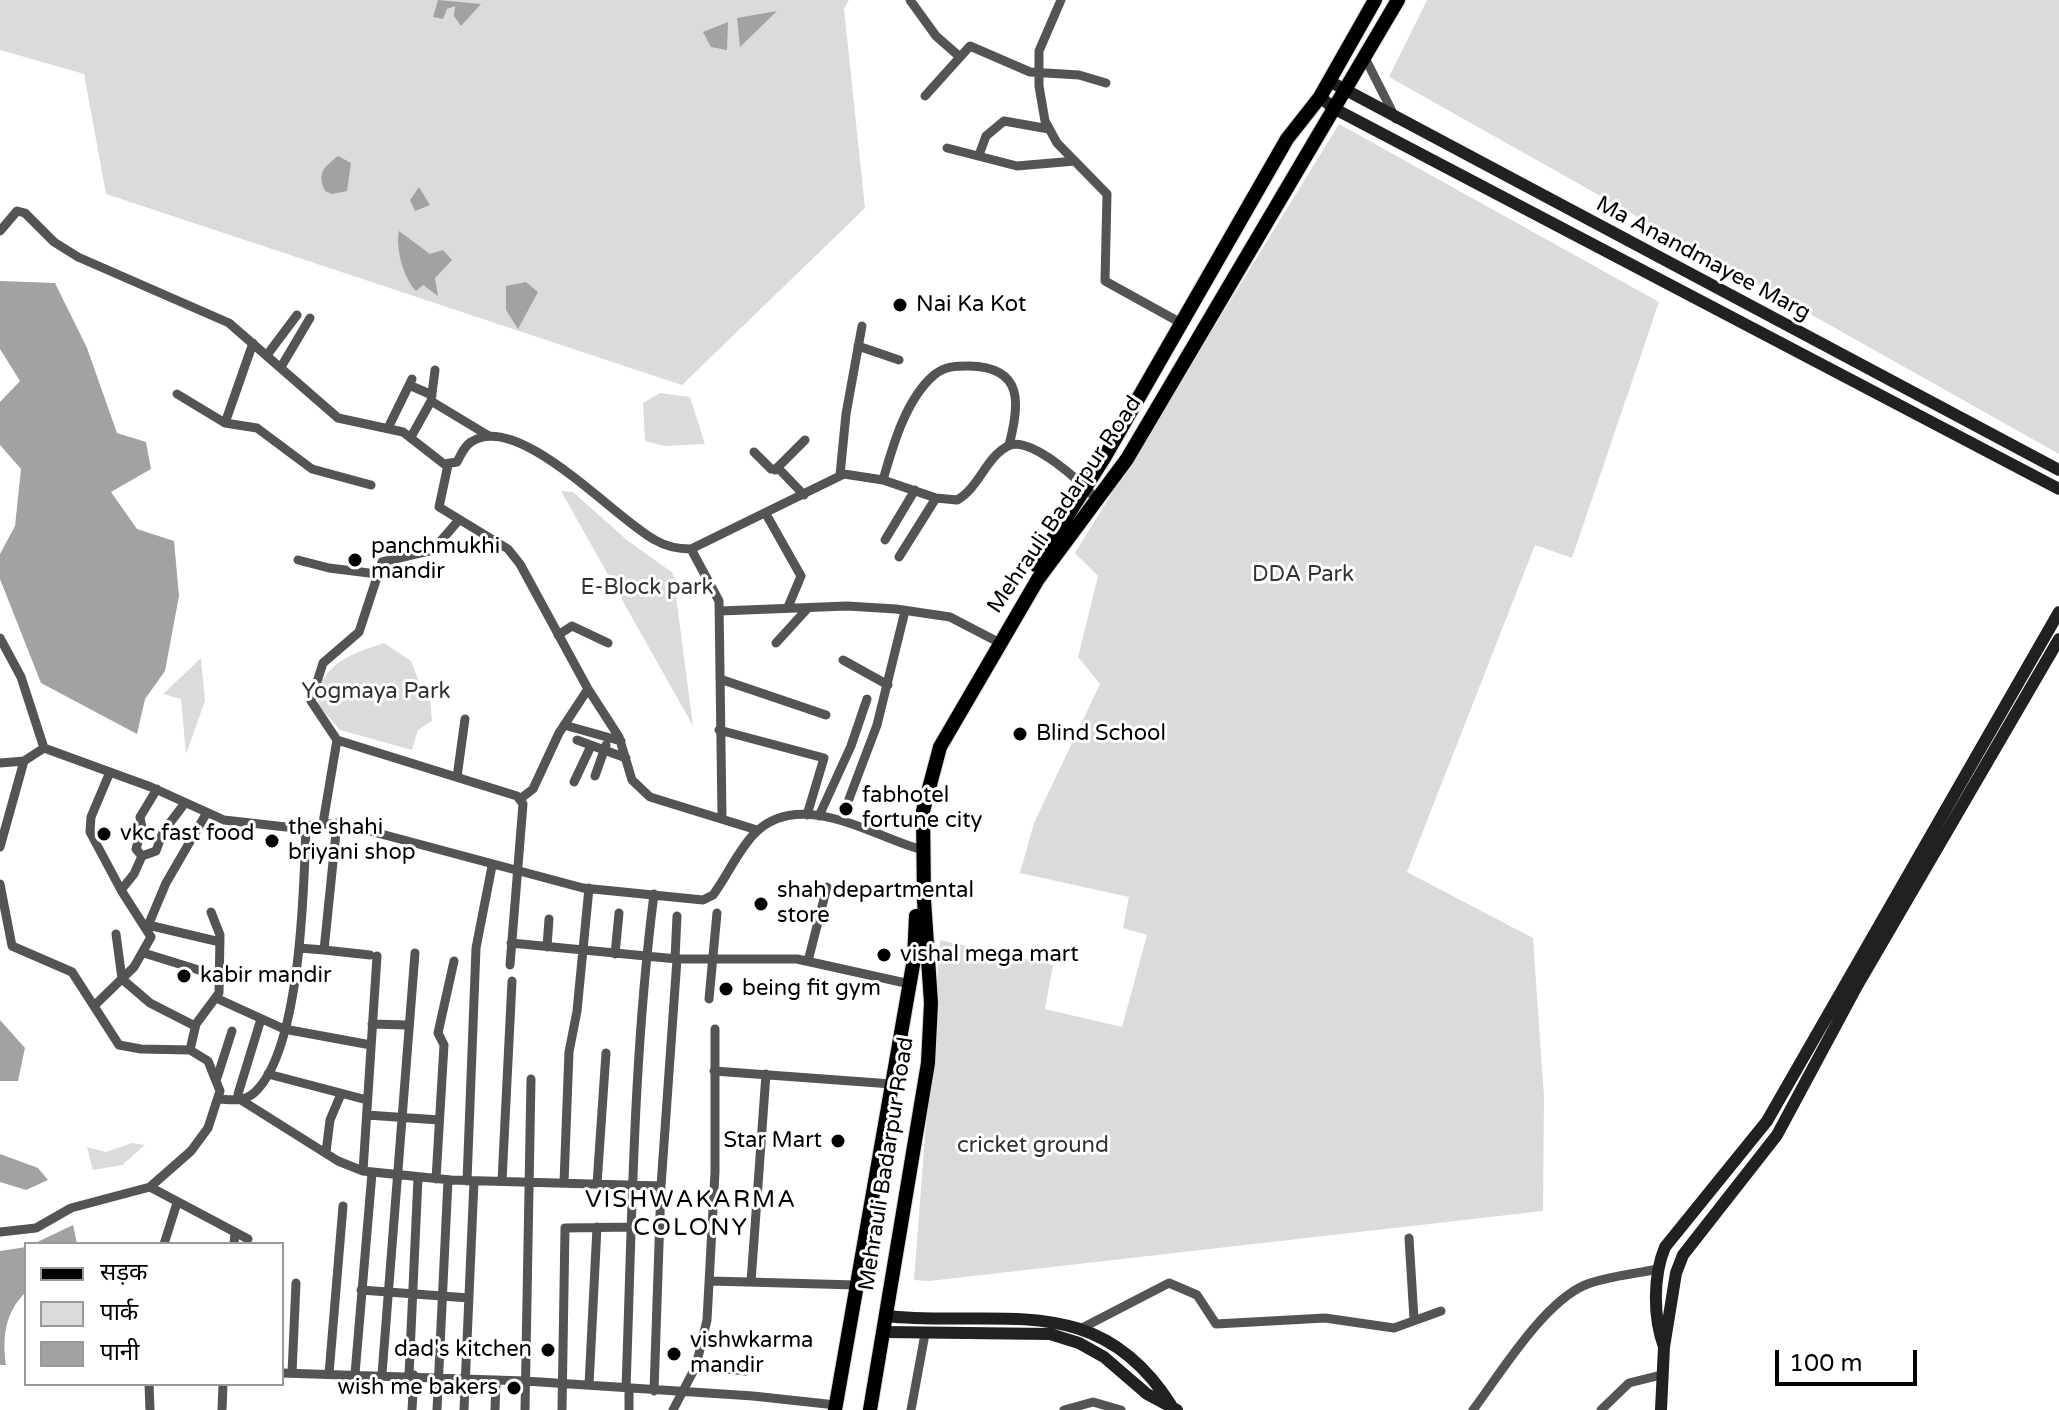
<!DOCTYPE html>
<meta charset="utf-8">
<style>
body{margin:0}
#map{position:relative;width:2059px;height:1410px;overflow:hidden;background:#fff;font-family:"Varela Round","Noto Sans Devanagari",sans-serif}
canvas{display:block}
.legend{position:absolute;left:24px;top:1242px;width:260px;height:144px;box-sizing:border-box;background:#fff;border:2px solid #999;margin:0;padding:10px 14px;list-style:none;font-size:24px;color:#000}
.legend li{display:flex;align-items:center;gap:16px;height:40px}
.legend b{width:40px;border:2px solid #999}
.scale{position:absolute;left:1775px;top:1350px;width:142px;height:36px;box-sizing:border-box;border:4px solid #000;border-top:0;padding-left:10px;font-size:24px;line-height:28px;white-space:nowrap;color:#000;-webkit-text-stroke:6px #fff;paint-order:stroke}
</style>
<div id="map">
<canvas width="2059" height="1410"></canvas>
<ul class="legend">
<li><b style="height:10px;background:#000"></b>सड़क</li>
<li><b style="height:22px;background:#dbdbdb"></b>पार्क</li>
<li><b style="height:22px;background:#a2a2a2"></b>पानी</li>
</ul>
<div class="scale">100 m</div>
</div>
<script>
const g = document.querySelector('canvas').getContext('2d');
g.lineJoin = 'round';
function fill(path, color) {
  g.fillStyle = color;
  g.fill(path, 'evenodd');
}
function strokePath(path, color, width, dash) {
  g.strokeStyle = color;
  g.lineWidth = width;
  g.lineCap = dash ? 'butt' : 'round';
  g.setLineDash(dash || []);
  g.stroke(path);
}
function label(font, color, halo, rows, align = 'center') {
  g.font = font + ' "Varela Round",sans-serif';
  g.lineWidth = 6;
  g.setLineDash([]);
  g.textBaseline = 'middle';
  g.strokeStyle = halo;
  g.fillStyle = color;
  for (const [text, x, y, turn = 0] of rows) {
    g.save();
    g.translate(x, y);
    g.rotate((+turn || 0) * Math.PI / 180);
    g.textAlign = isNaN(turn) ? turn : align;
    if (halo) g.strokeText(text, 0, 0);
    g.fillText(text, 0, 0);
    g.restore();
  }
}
const green = new Path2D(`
 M0,0H849L844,9L865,208L682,385L106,194L84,74L0,50Z
 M1427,0H2059V454L1389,77Z
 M1339,124L1659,302L1572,558L1535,545L1407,872L1533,938L1544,1097L1543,1211L929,1281L914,1280L940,940L1053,965L1045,1009L1122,1027L1147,935L1123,928L1129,897L1020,873L1034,823L1100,684L1078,657L1098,576L1075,553Z
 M660,393L690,397L705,444L665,446L645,441L643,403Z
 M561,491L573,492L628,541L673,573L693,726Z
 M384,643L411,661L421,687L430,695L432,721L418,730L412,750L340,730L318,705C316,665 353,653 384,643Z
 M201,658L205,701L186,754L181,699L163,694Z
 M132,1143L145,1145L122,1165L93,1170L87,1147L106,1152Z`);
const water = new Path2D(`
 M438,0L481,4L461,26L454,16L455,6L447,9L443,19L433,17Z
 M777,11L740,47L737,18Z
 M728,22L727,50L711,47L703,32Z
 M338,156L351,163L347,191L332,194L325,191C317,173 323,168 338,156Z
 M419,187L430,205L415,211L410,200Z
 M399,231L430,254L443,250L452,260L435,278L438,296L423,285L416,291C404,279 395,248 399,231Z
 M0,281L55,283L87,348L117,433L146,442L151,469L111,492L137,529L174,541L179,596L165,671L145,699L137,734L41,683L0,579V554L15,526L21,469L0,445V402L20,381L0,349Z
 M526,282L538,292L518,329L506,310V286Z
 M0,1020L25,1048L18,1081H0Z
 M0,1154L38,1168L48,1180L26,1190L0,1182Z
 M73,1225L77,1244H33Z
 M26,1247V1292C5,1312 2,1337 6,1365H0V1251Z`);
const street = new Path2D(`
 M910,0L936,36L960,57
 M1061,0L1039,51V86L1045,121L1057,143L1107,194L1105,281L1181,323
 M1365,58L1396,119
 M925,96L970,46L1030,72L1079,75L1106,83
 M947,148L1017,166L1075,161
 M979,155L986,136L1004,121L1049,129
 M0,231L17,211L25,213L54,242L78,257L229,323L338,418L403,432L444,464L457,462C461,455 464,446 471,442C518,410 614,518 655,540C665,546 679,549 691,549L844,474L883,480L936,498L957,500C979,488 986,457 1008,446C1030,435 1083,483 1096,499
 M253,343L225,423L257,428L312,469L371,485
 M858,346L899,360
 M267,355L297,315
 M281,367L310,318
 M409,385L432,395
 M177,394L225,423
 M431,401L489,436
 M388,428L412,379
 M411,437L431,401L435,370
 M754,452L771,469L780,470L804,495
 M448,465L439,507L508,549L520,564L588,689L619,737L632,780L650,797L757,830
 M775,470L805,440
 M840,475L846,414L862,326
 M883,480C893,445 906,399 934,375C945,366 956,366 969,366C1024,367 1020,404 1009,445
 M766,514L801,576L788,607
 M885,540L915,490
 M691,549L719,601L722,817
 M899,557L936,498
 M298,560L329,568L377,574
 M720,611L847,606L896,609L950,617L1000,643
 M558,635L572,626L608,643
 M0,638L21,677L44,748L151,787L224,820L286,827L340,823L583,888L703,900L713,895C728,875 738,850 755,833C799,789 870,834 916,848
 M776,643L808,608
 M843,660L888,685
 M720,679L826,715
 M564,725L621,741
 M719,730L824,758L807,815
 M337,740L311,701L323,663L359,632L382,562L433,550L458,521
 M577,740L626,758
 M0,763L24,761L44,748
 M595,776L606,745
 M457,777L465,719
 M574,782L591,746
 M520,799L533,789L559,733L588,689
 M849,799L877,725L905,611
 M819,816L851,746L867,699
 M323,823L337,740L517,796L523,804L510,965
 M337,823L324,950L370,955
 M0,847L24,761
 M142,856L136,849L142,828L140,817L157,789
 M0,884L12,946L72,972L119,1045L141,1049L190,1050L208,1061L220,1091L208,1128L191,1151L150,1187L71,1208L36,1228L0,1232
 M121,890L134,874L142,856L156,851L163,832L185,803
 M148,925L220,942
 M147,928L166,883L206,814
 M116,934L122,979L150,1003L195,1026
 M511,943L677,959H797L910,984
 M547,947L549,919
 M299,948L324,950
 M144,953L218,976
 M615,954L619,913
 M675,959L677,916
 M808,961L827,887
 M216,998L284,1029L371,1045
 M709,999L717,913
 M95,1005L134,967L151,937L121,890L90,832L91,817L110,772
 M261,1019L238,1094L241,1100L338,1161L363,1171L451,1180L661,1186
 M372,1024L407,1025
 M190,1050L196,1024L219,993L220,935L211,912
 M714,1071L892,1084
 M268,1074L367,1100
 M217,1078L232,1031
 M219,1099C232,1100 243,1102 254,1093C301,1051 304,887 306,825
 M367,1115L439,1120
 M326,1152L330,1120L341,1094
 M363,1171L377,956
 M436,1179L444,1045L438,1033L454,961
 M467,1181L476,948L492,866
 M502,1181L512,981
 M564,1183L569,1052L577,1011L589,888
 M597,1184L606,1053
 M150,1187L248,1239
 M1409,1238L1414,1319
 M164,1244L177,1203
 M234,1244L235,1232
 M711,1281L856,1285
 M751,1282L766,1074
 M361,1290L469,1298
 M1082,1328L1169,1283L1197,1295L1216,1324L1325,1318L1394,1328L1441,1311
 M696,1366L746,1371
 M282,1373L525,1381L753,1396L836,1405
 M292,1373L296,1283
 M329,1374L343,1206
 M355,1374L372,1173
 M382,1374L415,953
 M409,1375L418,1178
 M149,1384L150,1410
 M589,1385L597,1227
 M626,1388C632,1224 633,1058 654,894
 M654,1391L661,1186L677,959
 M222,1410L223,1384
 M412,1410L414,1375
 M437,1410L448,1180
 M464,1410L474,1181
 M495,1410L496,1380
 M525,1410L531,1079
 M562,1410L565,1228L632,1227
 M629,1410V1388
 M673,1410L696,1366L707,1320L715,1172V1029
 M911,1410L925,1334
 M1064,1410L1093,1402L1121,1410
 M1473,1410C1500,1374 1543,1303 1585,1285C1607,1276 1635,1274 1658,1269
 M1601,1410L1629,1383L1661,1375`);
const secondary = new Path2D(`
 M1329,81L2059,470
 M1320,97L1335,109L2059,489
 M885,1316C999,1328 1097,1288 1171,1405
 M883,1332L1050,1334L1079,1343L1104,1357L1147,1394L1177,1410
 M1664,1347C1653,1317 1653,1276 1665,1247L1767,1121L2059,612
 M1661,1410L1664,1347L1676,1273L1683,1255L1777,1135L1857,986L2059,639`);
const primary = new Path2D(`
 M1036,565L1104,458L1287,139L1320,97L1375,0
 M835,1410L914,959L916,916
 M870,1410L928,1063L931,1003L924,900L923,811L940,747L1038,579L1127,459L1398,0`);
const markers = [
 [900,305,8,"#000"],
 [355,560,8,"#000"],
 [1020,734,8,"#000"],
 [846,809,8,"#000"],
 [104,834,8,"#000"],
 [272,841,8,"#000"],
 [761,904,8,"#000"],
 [884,955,8,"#000"],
 [184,976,8,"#000"],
 [726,989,8,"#000"],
 [838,1141,8,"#000"],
 [548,1350,8,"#000"],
 [674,1354,8,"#000"],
 [514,1388,8,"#000"]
];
const streetNames = [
 ["Ma Anandmayee Marg",1703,259,28],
 ["Mehrauli Badarpur Road",1065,505,-56],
 ["Mehrauli Badarpur Road",887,1164,-81]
];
const poiNames = [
 ["Nai Ka Kot",916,305],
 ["panchmukhi",371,547],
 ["mandir",371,572],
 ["Blind School",1036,734],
 ["fabhotel",862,796],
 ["fortune city",862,821],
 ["the shahi",288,828],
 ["briyani shop",288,853],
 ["vkc fast food",120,834],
 ["shah departmental",777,891],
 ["store",777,916],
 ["vishal mega mart",900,955],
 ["kabir mandir",200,976],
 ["being fit gym",742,989],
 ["Star Mart",822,1141,"right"],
 ["vishwkarma",690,1341],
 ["mandir",690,1366],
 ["dad's kitchen",532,1350,"right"],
 ["wish me bakers",498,1388,"right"]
];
const parkNames = [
 ["DDA Park",1303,575],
 ["E-Block park",647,588],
 ["Yogmaya Park",376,692],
 ["cricket ground",1033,1146]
];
const neighbourhoodNames = [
 ["VISHWAKARMA",691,1201],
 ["COLONY",691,1229]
];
fill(green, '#dbdbdb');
fill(water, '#a2a2a2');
strokePath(primary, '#dbdbdb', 16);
strokePath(street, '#545454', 9);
strokePath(secondary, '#212121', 12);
strokePath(primary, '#000', 14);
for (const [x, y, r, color] of markers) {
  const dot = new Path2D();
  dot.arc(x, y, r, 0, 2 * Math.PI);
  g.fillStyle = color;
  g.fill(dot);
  strokePath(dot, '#fff', 3);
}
label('22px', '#000', '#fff', streetNames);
label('22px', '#000', '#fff', poiNames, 'left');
label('22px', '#323232', '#fff', parkNames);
g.letterSpacing = '2px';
label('24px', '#000', '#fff', neighbourhoodNames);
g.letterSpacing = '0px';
</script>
